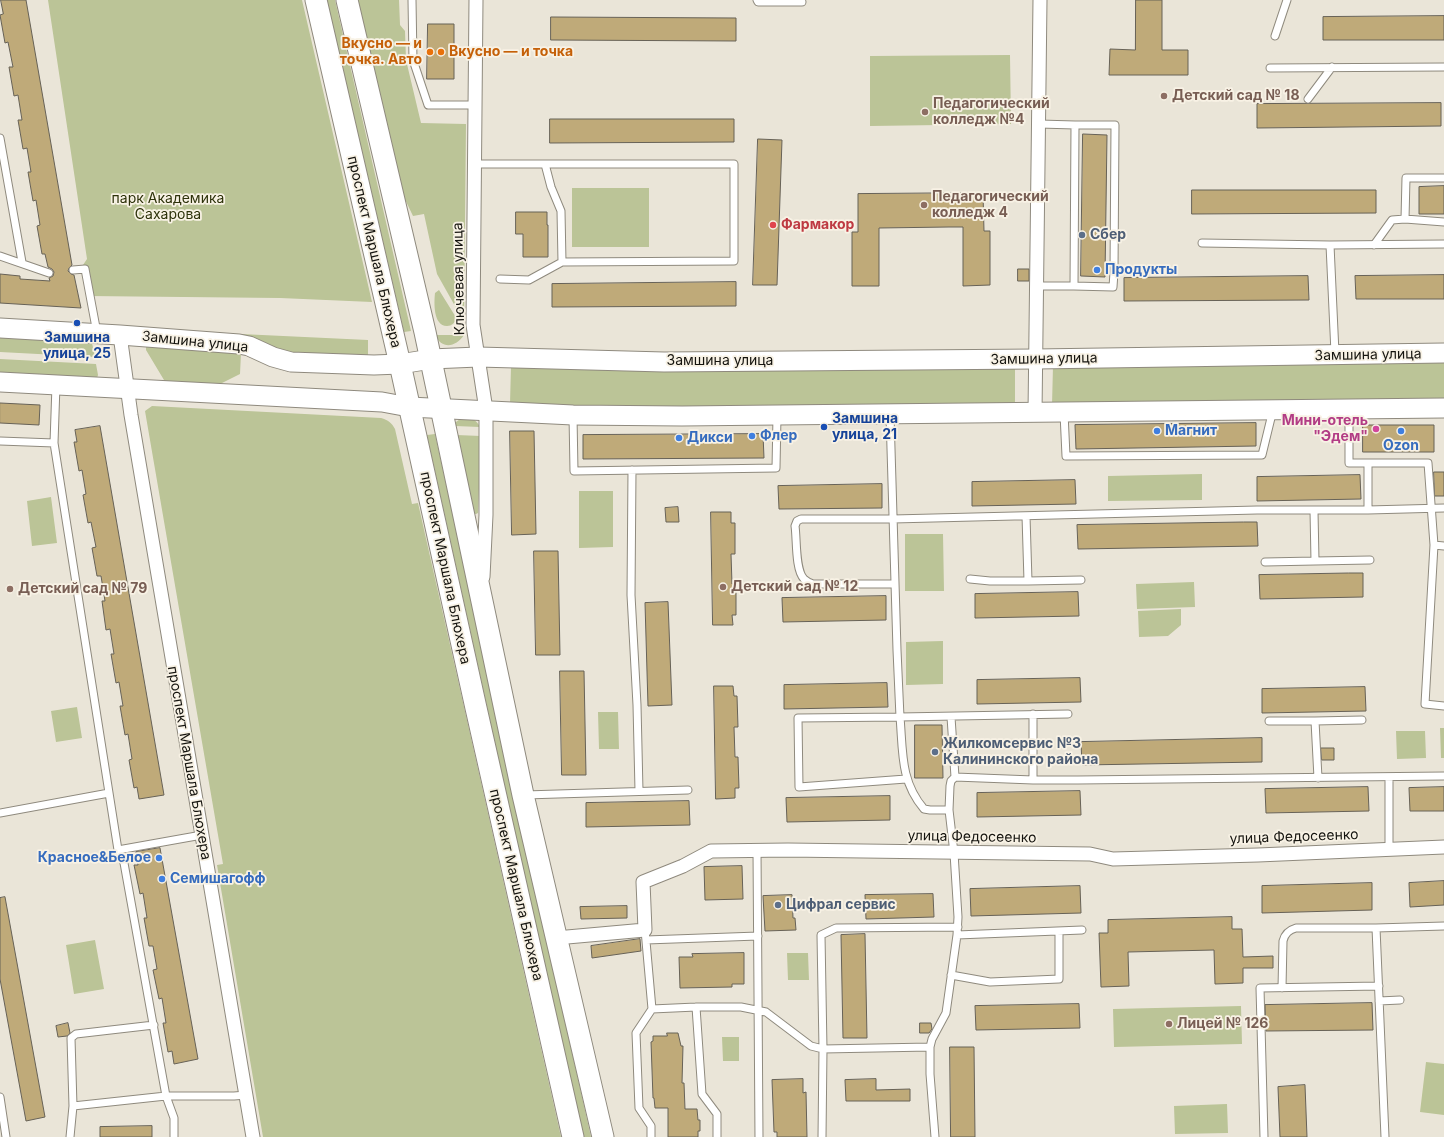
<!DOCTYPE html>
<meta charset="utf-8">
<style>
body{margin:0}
canvas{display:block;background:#eae5d8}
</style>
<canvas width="1444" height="1137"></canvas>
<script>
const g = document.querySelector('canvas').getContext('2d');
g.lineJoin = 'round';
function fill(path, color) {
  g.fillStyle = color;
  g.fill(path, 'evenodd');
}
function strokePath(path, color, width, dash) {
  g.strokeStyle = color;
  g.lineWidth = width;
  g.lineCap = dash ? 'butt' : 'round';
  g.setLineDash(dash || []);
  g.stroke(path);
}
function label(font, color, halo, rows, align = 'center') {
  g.font = font + ' Inter,sans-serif';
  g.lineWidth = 3.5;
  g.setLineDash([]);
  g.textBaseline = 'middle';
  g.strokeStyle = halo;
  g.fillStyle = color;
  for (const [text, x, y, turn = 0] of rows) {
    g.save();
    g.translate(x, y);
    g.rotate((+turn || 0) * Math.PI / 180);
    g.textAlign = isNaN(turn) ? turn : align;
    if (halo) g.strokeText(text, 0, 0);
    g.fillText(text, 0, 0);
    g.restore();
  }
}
const green = new Path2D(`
 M48,0H302L372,302L280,298L87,296L83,265L87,259Z
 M327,0H335L411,331L404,332Z
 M358,0H399L400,25L405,31L406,60L421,123L466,124L464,322L437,274L424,214L413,216L401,191Z
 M1010,55L1011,124L870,126V56Z
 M572,188H649V247H572Z
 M439,290L457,319C454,323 452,326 447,326C433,326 434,302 435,293Z
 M241,334L368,340V357L291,353L279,350Z
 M435,335H464C456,347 442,350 435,335Z
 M0,336L88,341L92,343L95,357L0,352Z
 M146,344L241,353L240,374L216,386L164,384V380L146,350Z
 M0,359L96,364L98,375L97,378L0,376Z
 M1444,362V401L1052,405L1053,366Z
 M511,366L1015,367V407L673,409L510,404Z
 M152,406L381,418C388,420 392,423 395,429L412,504L418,503L561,1137H263L217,865L223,864L145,411Z
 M463,417C471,418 476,419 480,427L455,426L456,422Z
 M435,434L514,795L591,1137H584L507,797L427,435Z
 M456,435L481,436L478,513L476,514H474Z
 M1202,474V500L1108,501V476Z
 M579,491H613V547L579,548Z
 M51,497L57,543L32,546L27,501Z
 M905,534H943L944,591H905Z
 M1194,582L1195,607L1137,609L1136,584Z
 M1181,609V625L1168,636L1139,637L1138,611Z
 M943,641V684L906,685V642Z
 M77,707L82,738L56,742L51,711Z
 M598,712H618L619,749H599Z
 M1440,728H1444V758H1441Z
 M1396,731H1425L1426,758L1397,759Z
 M95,940L104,989L74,994L66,945Z
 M787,953H808L809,980H788Z
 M1241,1006L1242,1044L1114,1047L1113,1009Z
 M722,1037H739V1061H723Z
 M1426,1062L1444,1064V1115L1420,1112Z
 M1227,1104L1228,1133L1175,1134L1174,1106Z`);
const building = new Path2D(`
 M1,0H26L72,265L69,268L68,271L71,274L74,275L81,308L0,303V274L20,276V279L50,281L49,278L53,276L54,272L52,269L48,267L45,254H42L37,226L40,225L36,200L33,201L28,172H31L27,148L23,149L18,120H22L18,95L14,96L9,67H13L8,42L5,43L0,15L3,14Z
 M1136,0H1162V50H1188V75H1109L1110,49L1135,50Z
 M1444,16V40H1323V17Z
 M551,17L736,18V41L551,40Z
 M428,24H454V79H427Z
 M1441,103V126L1257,128V104Z
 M550,119H734V142L550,143Z
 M1083,134L1107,135L1105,277L1081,276Z
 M758,139L782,140L777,285H753Z
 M1444,186V214H1419V187Z
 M1192,190H1376V213L1192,214Z
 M983,193L984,231H990V285L963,286V227H949L879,228V286H852V232H858V194Z
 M516,212H547V225H548V257H523V234H516Z
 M1018,269H1029V281H1018Z
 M1444,275V299H1356L1355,276Z
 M1308,276L1309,300L1124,301V278Z
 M736,282V306L552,307V284Z
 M0,403L40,405L39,425L0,423Z
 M1256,423V446L1076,449L1075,425Z
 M1363,425H1434V452H1363Z
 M100,426L164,795L139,799L137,787L134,788L129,760L132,759L128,734L125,735L120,706H123L119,682L116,683L111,654H114L110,629L106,630L102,601H105L101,576H97L92,548L96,547L91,522L88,523L83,495L86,494L82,470L79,471L74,442H77L75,430Z
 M510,431H534L536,534L512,535Z
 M763,434L764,458L583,459V435Z
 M1434,472H1444V496H1435Z
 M1360,475L1361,499L1257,501V477Z
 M1075,480L1076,504L972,506V482Z
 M882,484V508L779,509L778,486Z
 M678,507L679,522H666L665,508Z
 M711,512H731V523H735V554H731L732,584L736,583V615H732L733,625H713Z
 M1244,522H1257L1258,546L1078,549L1077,525Z
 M534,551H558L560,655H536Z
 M1349,573H1363V597L1260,599L1259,575Z
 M1078,592L1079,616L975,618V594Z
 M886,596V620L783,622L782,598Z
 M668,602L672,705L648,706L645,603Z
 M560,671H584L586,775H562Z
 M1080,678L1081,702L977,704V680Z
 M887,683L888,707L784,709V685Z
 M714,686H733L734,696H737L738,727H734L735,757H738L739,788H735V798L716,799Z
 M1365,687L1366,711L1262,713V689Z
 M915,725H942L943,778H915Z
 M1262,738V762L1082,765L1081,742Z
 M1321,748H1334V760H1322Z
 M1368,787L1369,811L1266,813L1265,789Z
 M1444,787V811H1410L1409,788Z
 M1080,791L1081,815L977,817V793Z
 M890,796V820L787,822L786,798Z
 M689,801L690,825L586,827V803Z
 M160,848L198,1059L174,1064L172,1051L168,1052L163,1023H166L162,998L159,999L153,970L157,969L153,946H149L144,918H147L143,893L140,894L134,865H138L136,852Z
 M742,866L743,899L705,900L704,867Z
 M1444,881V905L1410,907L1409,883Z
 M1372,883V910L1262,913V886Z
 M1080,886L1081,913L971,916L970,889Z
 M933,894L934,917L866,919L865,895Z
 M792,895L793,918H795L796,930L765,931L763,896Z
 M5,897L45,1117L26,1121L0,979V898Z
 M627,906V918L581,919L580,907Z
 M1232,917V929H1242L1243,957L1273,956V968H1243V983L1215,984L1214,950L1128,952L1129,986L1101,987L1099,933H1108V920Z
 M865,934L867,1038H843L841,935Z
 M640,939L641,951L592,958L591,946Z
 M744,953V984H732V987L680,988L679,957H693L692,954Z
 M1372,1003L1373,1030L1266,1031L1265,1005Z
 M1079,1004L1080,1028L976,1030L975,1006Z
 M68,1023L70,1033L67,1036L58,1037L56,1026Z
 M920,1023H931L932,1029L929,1033H920Z
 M667,1033H678L681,1046H683L682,1083H684L685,1109H697L698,1120H700V1131H698V1137H668V1108H655L654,1098H653L651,1042L653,1041V1036H667Z
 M950,1047H974L975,1137H951Z
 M803,1079V1093L806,1092L807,1137H777V1132H774L772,1080Z
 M876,1079V1090L910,1089V1101H846L845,1080Z
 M1305,1085L1307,1137H1280L1278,1087Z
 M152,1126V1137H100V1127Z`);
const lane = new Path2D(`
 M412,0L413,60L428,105H475
 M757,0L758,2H802
 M1275,36L1287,0
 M1270,68L1444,67
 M1308,99L1332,67
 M0,138L22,262
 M475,164H734V261L562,262
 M1405,219L1406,178H1444
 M1202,243L1330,245L1444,244
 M1330,245L1335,353
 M1374,245L1392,220L1405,219L1444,222
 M0,256L49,273
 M73,270L85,269L97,333
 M500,279L529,280L562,262L561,211L551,187L545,164
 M1037,286H1074L1075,125L1039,124
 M1074,286L1113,287L1114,272L1115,125H1075
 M1349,409V463H1368V510
 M1064,413L1066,456L1262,455L1271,418V410
 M890,415L897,650L900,717L1068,714
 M573,416L574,471L776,468L777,416
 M0,441L54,443L118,850L124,863L166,1096L174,1118V1137
 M54,443L56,385
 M1368,463H1428L1434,545
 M632,470L631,595L637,705L639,791
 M1444,546L1434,545L1425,704L1444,706
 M1315,561L1370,560
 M1265,562L1315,561L1314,511
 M970,579L990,581H1028L1026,516
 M1028,581L1081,580
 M895,584H813C810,583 807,582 804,579C795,570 797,539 795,526L797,521L801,519H893L1257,510H1368L1444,508
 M1033,714V780
 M1269,721H1315L1318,778
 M1315,721L1362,720
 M955,777L1033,780H1078L1444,776
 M1389,777V849
 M906,779L799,787L798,718L900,717C903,751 900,781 924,809L930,810H949
 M525,795L688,790
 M0,813L109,793
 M118,850L202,835
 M757,850L759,1137
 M1376,928L1385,1137
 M645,930L652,1009L636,1033L639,1108L651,1126V1137
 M957,935L1082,930
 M646,940L758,936
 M951,975L990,982L1059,979V932
 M1282,988L1283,941C1285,933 1289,930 1296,928H1376L1444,926
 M1379,1001L1400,1000
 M696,1007L702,1094L717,1114V1137
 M652,1009L696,1007H741L766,1012L811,1046L823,1049L930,1047
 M0,1097L6,1137
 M73,1106L71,1038L76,1034L154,1025
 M70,1137L73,1106L166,1096H234L246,1095
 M822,1137L823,1049L821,935L836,928L958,927
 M935,1137L930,1074V1047L932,1039L946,1013L957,935L958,917L954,853L949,810L950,786L951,781L955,777L951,717
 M1264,1137L1260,988L1379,986`);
const street = new Path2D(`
 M476,0L473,325L486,410V515L483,577
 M120,335L131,415L253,1137
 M1035,413L1040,0
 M556,938L645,930L643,882L683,866L711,851L788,850L1090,854L1113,859L1258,855L1444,847`);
const secondary = new Path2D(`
 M0,328L120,335L239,344L249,346L273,357L291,362L374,365L400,364L431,359L478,357L664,362L1036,359L1444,353
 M0,382L382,402L409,407L573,415L682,416L1444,408`);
const primary = new Path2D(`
 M316,0L400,364L476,708L573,1137
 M347,0L425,332L523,795L603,1137`);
const markers = [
 [430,52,4,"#e8710a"],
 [441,52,4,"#e8710a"],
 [1164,96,4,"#8d6e63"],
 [925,112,4,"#8d6e63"],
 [924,205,4,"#8d6e63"],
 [773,225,4,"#e0444e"],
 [1082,235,4,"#5c6f8a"],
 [1097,270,4,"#3f7fe0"],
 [77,323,4,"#1a4fb4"],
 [824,427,4,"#1a4fb4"],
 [1376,429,4,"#d1479c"],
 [1157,431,4,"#3f7fe0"],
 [1401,431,4,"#3f7fe0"],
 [752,436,4,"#3f7fe0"],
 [679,438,4,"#3f7fe0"],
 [723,587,4,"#8d6e63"],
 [10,589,4,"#8d6e63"],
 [935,752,4,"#5c6f8a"],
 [159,858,4,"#3f7fe0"],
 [162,879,4,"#3f7fe0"],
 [778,905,4,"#5c6f8a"],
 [1169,1024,4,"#8d6e63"]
];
const foodNames = [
 ["Вкусно — и",422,44],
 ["точка. Авто",422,60],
 ["Вкусно — и точка",449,52,"left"]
];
const educationNames = [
 ["Детский сад № 18",1172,96],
 ["Педагогический",933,104],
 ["колледж №4",933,120],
 ["Педагогический",932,197],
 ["колледж 4",932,213],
 ["Детский сад № 12",731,587],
 ["Детский сад № 79",18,589],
 ["Лицей № 126",1177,1024]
];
const parkNames = [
 ["парк Академика",168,199],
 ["Сахарова",168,215]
];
const healthNames = [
 ["Фармакор",781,225]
];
const serviceNames = [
 ["Сбер",1090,235],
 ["Жилкомсервис №3",943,744],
 ["Калининского района",943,760],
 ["Цифрал сервис",786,905]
];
const streetNames = [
 ["проспект Маршала Блюхера",374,252,77],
 ["Ключевая улица",459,279,-91],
 ["Замшина улица",195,342,6],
 ["Замшина улица",1368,355,-1],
 ["Замшина улица",1044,359,-1],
 ["Замшина улица",720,361],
 ["проспект Маршала Блюхера",445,568,78],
 ["проспект Маршала Блюхера",189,763,80],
 ["улица Федосеенко",972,837,1],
 ["улица Федосеенко",1294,837,-2],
 ["проспект Маршала Блюхера",516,885,77]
];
const shopNames = [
 ["Продукты",1105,270],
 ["Магнит",1165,431],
 ["Флер",760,436],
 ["Дикси",687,438],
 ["Ozon",1401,446,"center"],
 ["Красное&Белое",151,858,"right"],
 ["Семишагофф",170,879]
];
const transitNames = [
 ["Замшина",77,338],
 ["улица, 25",77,354],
 ["Замшина",832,419,"left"],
 ["улица, 21",832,435,"left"]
];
const hotelNames = [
 ["Мини-отель",1368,421],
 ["\"Эдем\"",1368,437]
];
fill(green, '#bbc497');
fill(building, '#bfaa79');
strokePath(building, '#676257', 1);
strokePath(lane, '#8f8a7e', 9);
strokePath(street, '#8f8a7e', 15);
strokePath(secondary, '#8f8a7e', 21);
strokePath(primary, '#8f8a7e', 23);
strokePath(lane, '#fff', 7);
strokePath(street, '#fff', 13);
strokePath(secondary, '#fff', 19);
strokePath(primary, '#fff', 21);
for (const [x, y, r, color] of markers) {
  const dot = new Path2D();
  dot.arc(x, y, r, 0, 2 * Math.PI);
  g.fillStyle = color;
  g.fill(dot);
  strokePath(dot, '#f8f2e5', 1.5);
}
label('bold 14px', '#c56008', '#f8f2e5', foodNames, 'right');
label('bold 14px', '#785e54', '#f8f2e5', educationNames, 'left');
label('14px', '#2d320a', '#f8f2e5', parkNames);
label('bold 14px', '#be3a42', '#f8f2e5', healthNames, 'left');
label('bold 14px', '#4e5e75', '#f8f2e5', serviceNames, 'left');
label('14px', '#15140f', '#f8f2e5', streetNames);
label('bold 14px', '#366cbe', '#f8f2e5', shopNames, 'left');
label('bold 14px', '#164399', '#f8f2e5', transitNames);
label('bold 14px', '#b23c85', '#f8f2e5', hotelNames, 'right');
</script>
